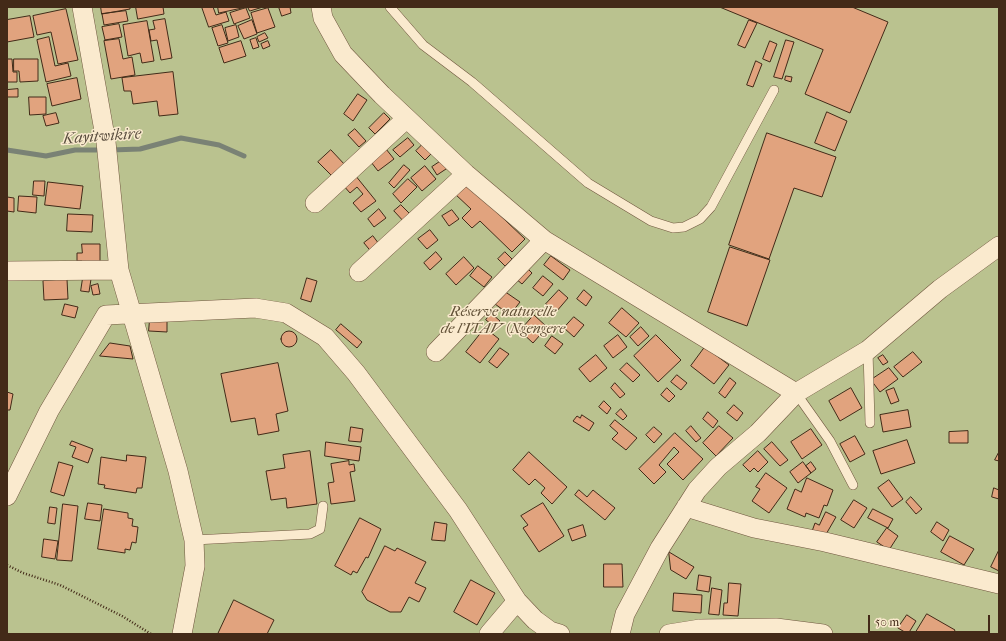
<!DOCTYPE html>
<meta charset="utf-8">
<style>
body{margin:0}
#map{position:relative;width:1006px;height:641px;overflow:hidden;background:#f7dfb4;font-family:"IM FELL French Canon",serif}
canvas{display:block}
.frame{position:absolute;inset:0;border:8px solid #432a18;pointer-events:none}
.scale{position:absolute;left:868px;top:615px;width:122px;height:18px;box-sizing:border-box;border:2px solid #432a18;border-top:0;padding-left:5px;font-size:12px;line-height:14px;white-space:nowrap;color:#432a18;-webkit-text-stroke:3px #faeace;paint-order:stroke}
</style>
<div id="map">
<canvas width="1006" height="641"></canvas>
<div class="frame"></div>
<div class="scale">50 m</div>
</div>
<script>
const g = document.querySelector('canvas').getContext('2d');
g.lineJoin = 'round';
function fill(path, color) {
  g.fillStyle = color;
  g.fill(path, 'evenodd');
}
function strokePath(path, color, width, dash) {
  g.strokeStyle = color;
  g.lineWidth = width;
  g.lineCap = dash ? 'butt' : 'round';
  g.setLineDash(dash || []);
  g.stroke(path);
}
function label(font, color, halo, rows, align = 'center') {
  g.font = font + ' "IM FELL French Canon",serif';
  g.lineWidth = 3;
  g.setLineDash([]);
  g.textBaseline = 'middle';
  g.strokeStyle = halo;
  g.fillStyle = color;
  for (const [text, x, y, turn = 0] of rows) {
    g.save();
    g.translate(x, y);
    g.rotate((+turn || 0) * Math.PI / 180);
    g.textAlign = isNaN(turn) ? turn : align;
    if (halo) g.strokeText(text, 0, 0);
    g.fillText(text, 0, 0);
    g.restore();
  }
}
const green = new Path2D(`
 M7,7H999V634H7Z`);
const stream = new Path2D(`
 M7,150L46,156L75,150H103
 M111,150L140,149L181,138L219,145L244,156`);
const building = new Path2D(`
 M101,7H130V9L102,14Z
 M136,7H163L164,14L138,19Z
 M202,7H213L216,15L226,12L229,21L209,27Z
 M218,7H241L242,8L219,13Z
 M248,7H263L250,11Z
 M279,7H290L291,13L282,16Z
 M720,7H852L888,22L850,113L805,94L823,50Z
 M246,8L250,18L234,24L230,13Z
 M268,8L275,27L257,33L251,13Z
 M66,9L78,60L58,64L51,32L37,35L33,16Z
 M126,11L128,21L104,25L102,14Z
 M30,16L34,37L7,42V20Z
 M165,19L172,58L161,60L157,40L151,41L149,30L155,29L153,21Z
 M252,20L257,34L244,39L238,26Z
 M749,20L757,23L745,48L738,45Z
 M147,21L154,61L142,63L140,53L128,56L123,25Z
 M119,24L122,37L105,40L102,27Z
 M222,25L228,43L218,46L212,28Z
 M236,25L239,37L228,41L225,28Z
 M265,33L268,38L259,42L257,37Z
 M49,37L55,66L68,63L71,76L46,82L37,40Z
 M256,38L259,47L253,49L250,40Z
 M119,39L123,59L132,57L135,75L111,79L104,41Z
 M786,40L794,42L782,79L774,77Z
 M241,41L246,56L224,63L219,48Z
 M268,41L270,46L263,49L261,44Z
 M770,41L777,44L770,62L763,59Z
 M7,59H12L13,72H17V82H7Z
 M14,59H38V81L20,82L19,71H14Z
 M756,61L762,64L753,87L747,85Z
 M173,72L178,114L159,116L157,101L133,104L131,91H124L122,78Z
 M786,76L792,77L791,82L785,80Z
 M77,78L81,99L52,106L47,84Z
 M18,89V97H7V90Z
 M358,94L367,100L353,121L344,114Z
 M29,97H46V114L30,115Z
 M827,112L847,121L835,151L815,143Z
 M56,113L59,123L46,126L43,116Z
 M384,113L390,119L375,134L369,128Z
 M355,129L366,141L359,147L348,135Z
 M767,133L836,157L822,197L794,188L769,259L729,245Z
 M408,138L414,145L400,157L393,150Z
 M427,140L436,149L425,160L416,151Z
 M386,149L394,159L378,171L371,162Z
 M331,150L346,166L334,178L318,162Z
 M444,159L449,167L437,175L432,167Z
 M404,165L410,170L394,188L389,183Z
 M425,166L436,179L422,191L411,178Z
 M355,175L376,201L361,212L353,203L363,194L357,187L350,193L343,185Z
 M408,179L417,187L401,203L393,194Z
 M34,181H45L44,196L33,195Z
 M48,182L83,186L80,209L45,205Z
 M466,183L525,239L512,252L480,221L472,228L462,218L471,209L455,194Z
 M19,196L37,197L36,213L18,211Z
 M7,197L14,198V212L7,211Z
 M401,205L413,217L406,224L394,211Z
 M379,209L386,218L374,227L368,219Z
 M452,210L459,219L449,226L442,216Z
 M68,214L93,215L92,232L67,231Z
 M430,230L438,240L427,249L418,239Z
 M373,236L382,248L373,254L364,243Z
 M82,244H100V264H82V261H77V253H82Z
 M730,247L770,260L747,326L708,312Z
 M436,252L442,259L430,270L424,263Z
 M505,252L512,259L505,266L498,259Z
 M551,256L570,270L563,280L544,265Z
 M464,257L474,268L456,285L446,274Z
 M478,266L492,277L484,287L470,276Z
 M525,266L532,273L522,284L515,278Z
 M543,276L553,284L543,296L533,288Z
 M83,278L91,279L89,292L81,291Z
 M307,278L317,281L311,302L301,299Z
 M67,279L68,299L44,300L43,281Z
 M98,284L100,294L93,295L91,286Z
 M559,290L568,298L556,312L546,304Z
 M584,290L592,297L586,306L577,299Z
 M504,291L520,302L510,315L495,304Z
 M65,304L78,307L75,318L62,315Z
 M622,308L639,323L626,337L609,323Z
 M491,313L500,321L495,327L486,320Z
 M534,315L547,327L533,343L520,331Z
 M574,317L584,325L574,337L564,328Z
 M150,319L167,320V332L149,331Z
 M341,324L362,342L357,348L336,330Z
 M641,327L649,336L638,346L630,337Z
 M485,328L499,339L480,363L466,352Z
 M281 339a8 8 0 1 1 16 0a8 8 0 1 1-16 0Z
 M618,335L627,347L613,358L604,346Z
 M656,335L681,360L658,382L634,356Z
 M552,336L563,344L555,354L545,346Z
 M110,343L130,346L133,359L100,356Z
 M705,347L729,365L714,384L691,366Z
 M500,348L509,354L497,368L489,362Z
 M913,352L922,362L903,377L894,367Z
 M596,355L607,368L590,382L579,369Z
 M883,355L888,362L883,365L878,358Z
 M278,363L288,411L276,414L279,431L258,435L255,418L231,422L221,374Z
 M627,363L640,375L633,382L620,370Z
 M889,368L898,379L880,392L871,380Z
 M677,375L687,383L681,390L671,382Z
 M730,378L736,383L725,398L719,393Z
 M615,383L625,394L620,398L611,388Z
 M667,388L675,396L669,402L661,395Z
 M851,388L862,408L840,421L829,401Z
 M894,388L899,401L891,404L886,391Z
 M7,392L13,394L10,410H7Z
 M604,401L611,408L607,414L599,407Z
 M734,405L743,413L737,421L727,413Z
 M621,409L627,416L623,420L616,414Z
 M908,410L911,427L883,432L880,415Z
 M708,412L718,421L713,428L703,419Z
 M582,415L594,423L589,431L573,421L577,416L580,418Z
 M615,420L637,438L626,450L612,439L618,433L610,426Z
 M691,426L701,438L696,442L686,431Z
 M719,426L733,438L716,456L703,443Z
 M351,427L363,429L361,442L349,441Z
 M654,427L662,434L654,443L646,435Z
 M811,429L822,445L802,459L791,442Z
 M968,431V443H949V432Z
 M675,433L703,459L683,480L667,464L679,452L674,447L659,465L666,472L654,484L639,469Z
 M855,436L865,454L850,462L840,444Z
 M907,440L915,463L881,474L873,451Z
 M72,441L93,449L88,463L72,457L76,447L70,445Z
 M326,442L361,447L359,461L325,456Z
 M772,442L788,460L780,466L764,449Z
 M310,451L317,504L287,508L286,498L271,500L266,471L285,468L283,455Z
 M758,451L768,462L758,472L754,468L750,472L743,465Z
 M529,452L567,487L552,504L541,493L545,488L535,479L529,485L513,470Z
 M999,452V461L995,460Z
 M127,455L146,457L142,488H137L136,493L104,488L105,485L98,484L101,457L126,461Z
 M349,461V465L354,464L355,471L350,472L355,501L331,504L328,483L334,482L331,464Z
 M59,462L73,466L64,496L51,492Z
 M803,462L811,473L798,483L790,472Z
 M811,462L816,469L811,473L806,466Z
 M766,473L787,488L769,513L752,501L760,489L756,487Z
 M807,478L833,490L827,506L824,505L819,518L806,513L805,517L787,509L795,489L801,492Z
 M889,480L903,499L892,507L878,488Z
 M994,488L999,490V499L992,497Z
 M579,490L587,497L593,490L615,508L605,520L575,495Z
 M911,497L922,509L916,514L906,502Z
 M854,500L867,508L854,528L841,520Z
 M88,503L102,505L100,521L85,519Z
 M543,503L564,536L539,552L523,528L528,525L521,516Z
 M63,504L78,506L72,561L57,560Z
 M50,507L57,508L55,524L48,523Z
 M104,509L128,513V518L133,519L132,526L138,527L136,543L132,542L130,550L125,549V553L98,549Z
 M873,509L893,519L888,528L868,518Z
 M826,512L836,517L825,536L811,534L815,523L819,525Z
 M360,518L381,529L368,558L366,557L357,573L353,571L351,575L335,566Z
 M435,522L447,524L445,541L432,540Z
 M937,522L949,530L943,541L931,532Z
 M583,525L586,536L572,541L568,530Z
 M887,528L898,536L889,550L877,542Z
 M950,536L974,549L964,565L941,552Z
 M44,539L58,541L55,559L42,557Z
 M385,546L395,551L397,548L426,562L415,583L426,588L419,602L409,597L401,612H390L367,600L362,592Z
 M999,550V571L991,567Z
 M669,552L694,567L686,579L671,570Z
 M604,564H622L623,587H604Z
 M699,575L711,577L709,592L697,590Z
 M471,580L495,593L477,625L454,612Z
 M729,583L741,584L738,616L723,615L724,603H727Z
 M712,588L722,590L719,615L709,614Z
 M674,593L702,595L701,613L673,611Z
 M234,600L274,620L267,634H218Z
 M927,614L955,630L953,634H919L916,632Z
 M907,615L916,621L908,634L898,628Z`);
const path = new Path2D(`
 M7,565L23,573L60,585L122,616L151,634`);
const service = new Path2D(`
 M390,7L423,45L472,82L588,183L651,221L673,228L684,227L700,219L711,207L774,90
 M868,350L870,423
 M796,393L830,441L853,485
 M194,540L310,534L320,529L323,506`);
const minor = new Path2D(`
 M82,7L106,142L119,270L178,471L194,540L195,566L182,634
 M321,7L323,18L343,54L382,95L466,174L544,240L796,393
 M315,203L406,119
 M7,271L119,270
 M359,272L466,174
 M436,352L544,240
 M7,496L49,411L106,315L255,308L286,313L325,337L356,373L458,510L517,601L535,620L550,631L560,634
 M686,507L754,528L825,542L999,584
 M489,634L517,601
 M620,634L625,614L660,548L697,490L718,467L758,433L796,393L868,350L940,289L999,246
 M669,634L700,629L776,628L823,634`);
const parkNames = [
 ["Réserve naturelle",503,312],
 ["de l'ITAV (Ngengere",503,329]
];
const waterNames = [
 ["Kayitwikire",102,137,-4]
];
fill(green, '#bac28f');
strokePath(stream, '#7a8275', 5);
fill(building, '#e1a37e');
strokePath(building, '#432a18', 1);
strokePath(service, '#70573f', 10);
strokePath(minor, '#70573f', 20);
strokePath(path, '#432a18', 2.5, [1, 2]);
strokePath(service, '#faeace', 9);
strokePath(minor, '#faeace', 19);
label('italic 15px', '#615036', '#faeace', parkNames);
label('italic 16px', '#5a4e3f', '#faeace', waterNames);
</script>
